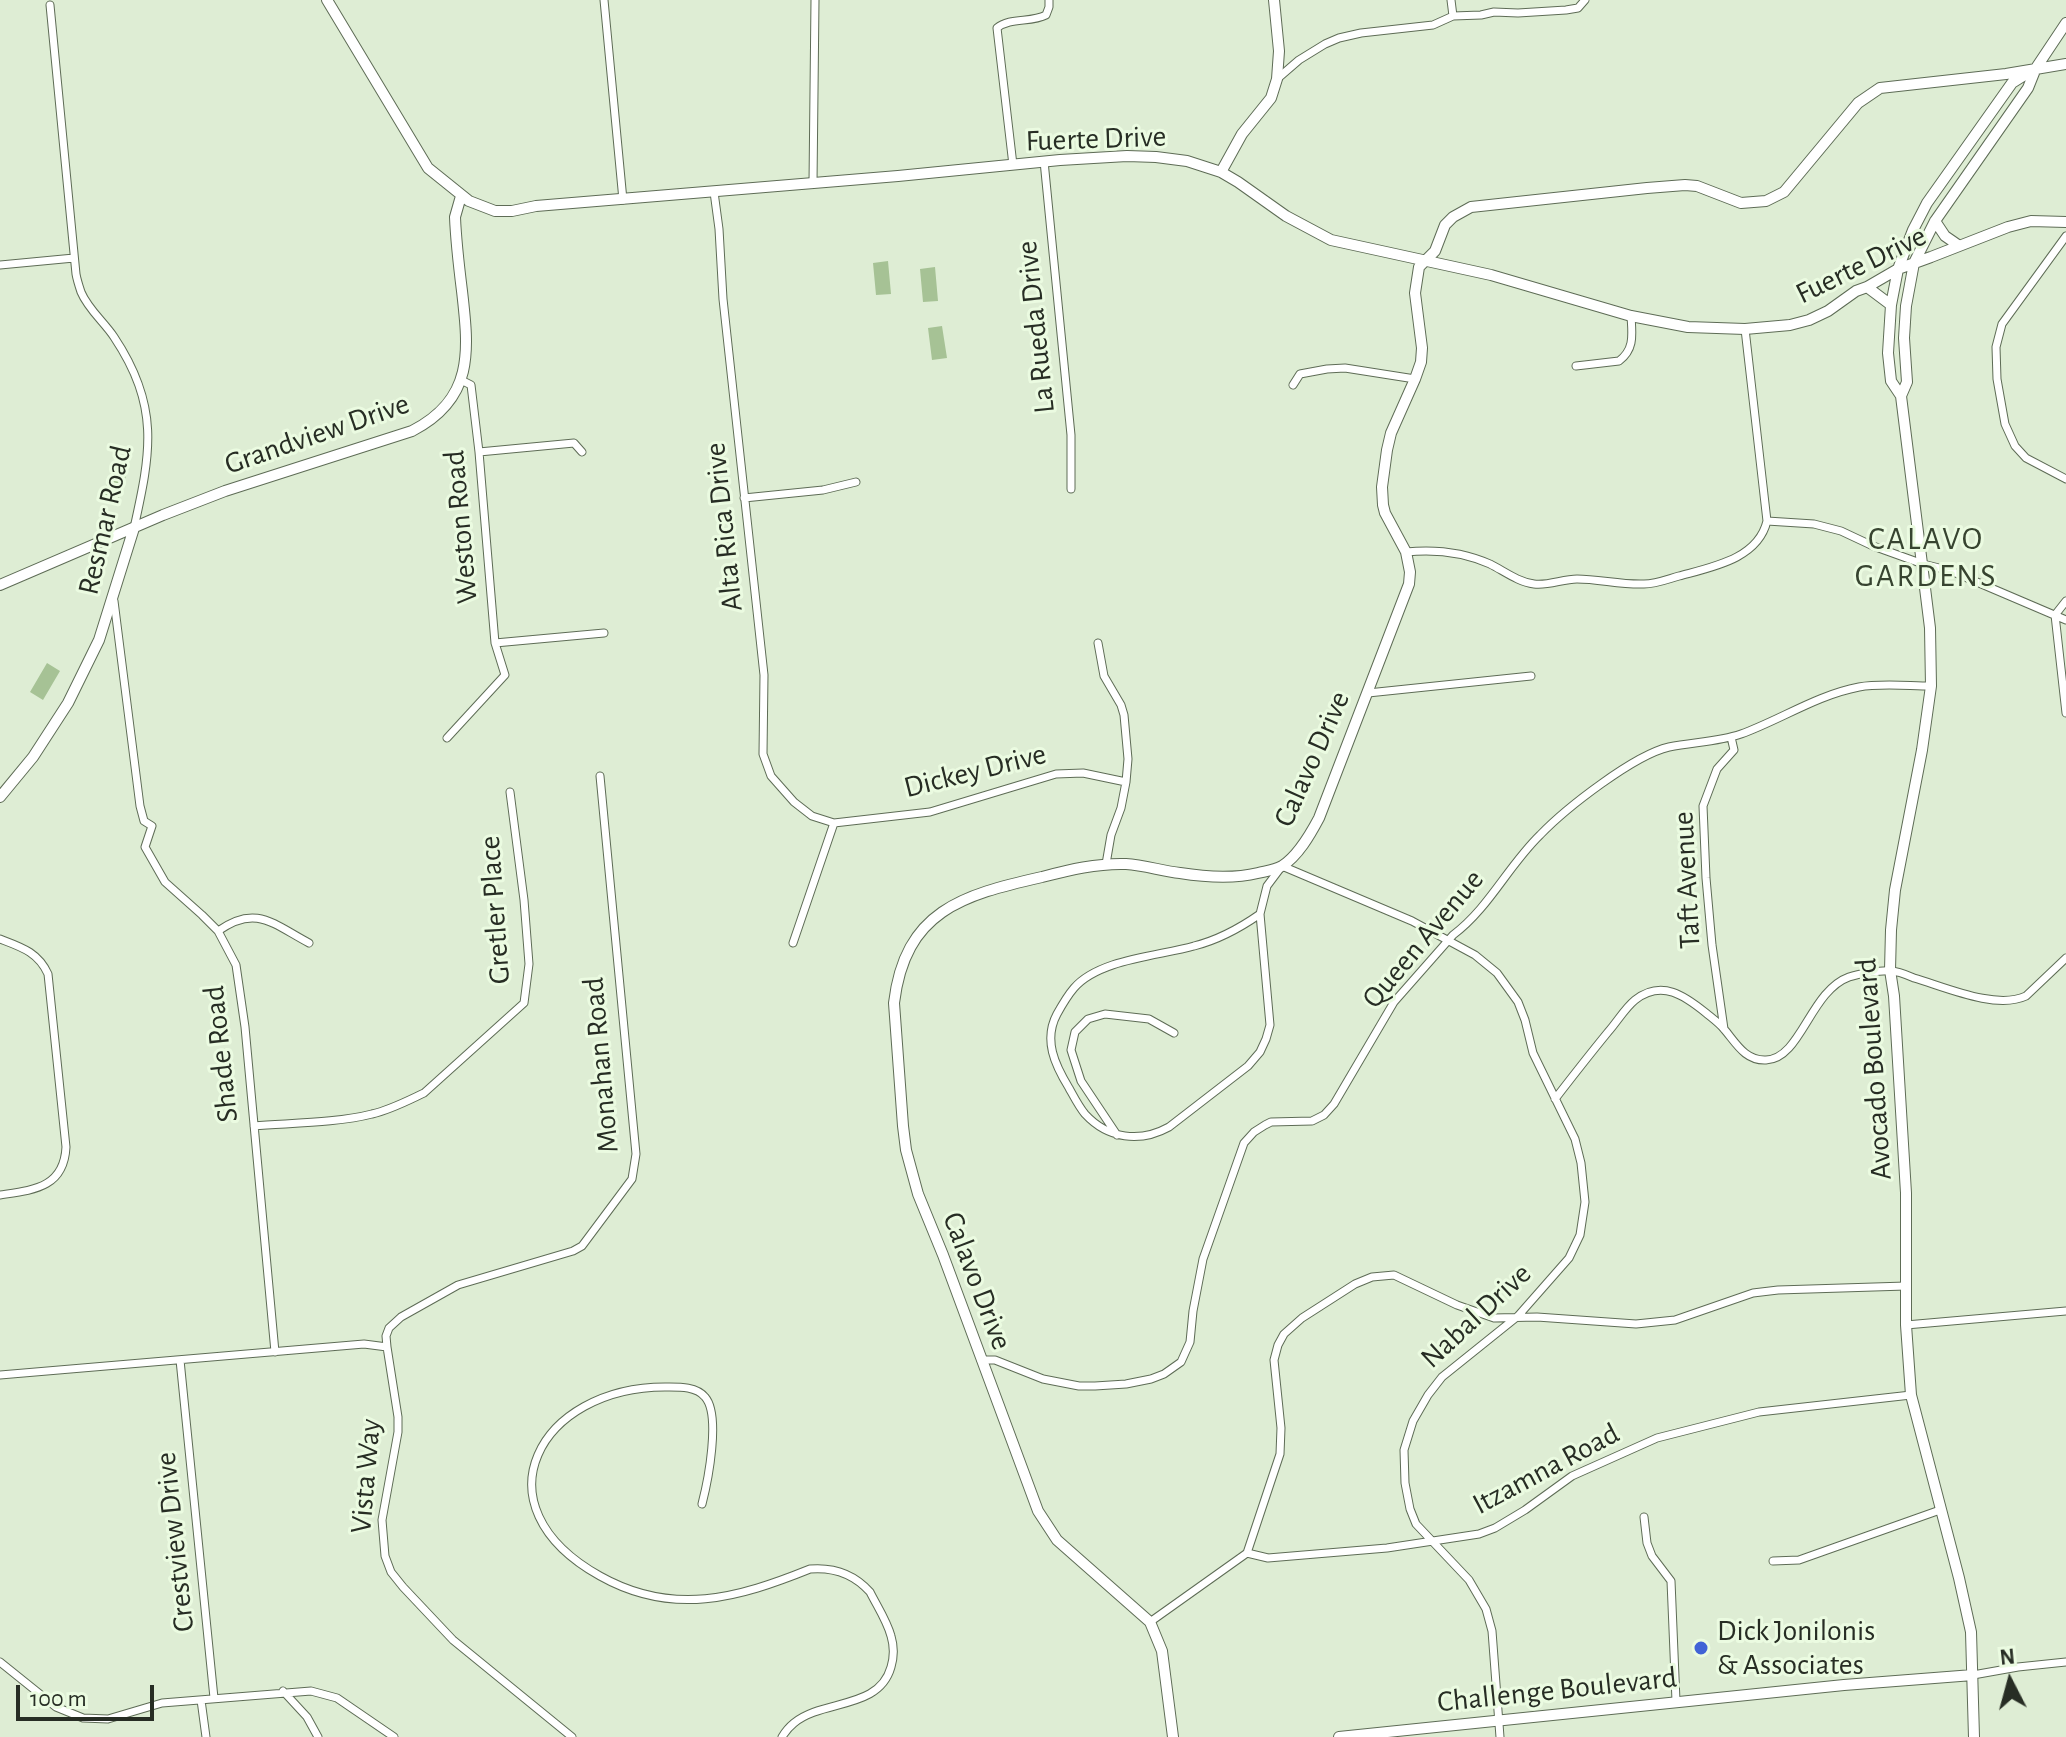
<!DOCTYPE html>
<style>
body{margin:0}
#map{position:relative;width:2066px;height:1737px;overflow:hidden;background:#deedd4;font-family:"Alegreya Sans",sans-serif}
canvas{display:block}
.north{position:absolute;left:1970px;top:1641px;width:80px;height:80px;-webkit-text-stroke:6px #ebfbe1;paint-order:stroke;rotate:354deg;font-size:22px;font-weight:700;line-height:32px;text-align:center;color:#272d24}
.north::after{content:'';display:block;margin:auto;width:28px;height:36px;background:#272d24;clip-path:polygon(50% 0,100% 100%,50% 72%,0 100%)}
.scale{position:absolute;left:16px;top:1685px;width:138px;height:36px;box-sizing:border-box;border:4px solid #272d24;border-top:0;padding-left:10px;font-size:24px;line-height:28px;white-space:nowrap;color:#272d24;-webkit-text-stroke:6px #ebfbe1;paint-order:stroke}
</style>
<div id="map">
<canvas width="2066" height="1737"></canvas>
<div class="north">N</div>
<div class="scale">100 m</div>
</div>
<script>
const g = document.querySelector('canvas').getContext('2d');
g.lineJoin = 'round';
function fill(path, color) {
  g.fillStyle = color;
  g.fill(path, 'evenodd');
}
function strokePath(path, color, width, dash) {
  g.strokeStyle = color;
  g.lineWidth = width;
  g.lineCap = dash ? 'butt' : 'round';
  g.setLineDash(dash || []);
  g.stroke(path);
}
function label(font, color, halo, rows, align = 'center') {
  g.font = font + ' "Alegreya Sans",sans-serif';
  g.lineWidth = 6;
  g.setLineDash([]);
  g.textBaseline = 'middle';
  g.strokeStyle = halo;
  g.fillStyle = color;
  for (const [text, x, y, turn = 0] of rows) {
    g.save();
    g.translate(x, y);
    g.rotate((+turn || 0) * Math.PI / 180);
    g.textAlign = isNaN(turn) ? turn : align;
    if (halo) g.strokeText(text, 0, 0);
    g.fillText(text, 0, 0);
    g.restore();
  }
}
const green = new Path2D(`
 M888,261L891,294L876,295L873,263Z
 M935,267L938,301L923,302L920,269Z
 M942,326L947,358L932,360L928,328Z
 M112,468L127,473L117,504L102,499Z
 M47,663L60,671L43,700L30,692Z`);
const street = new Path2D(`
 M604,0L623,200
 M1451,0L1453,16
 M50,5L76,274C77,280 79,286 81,292C88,309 104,322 114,337C160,406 151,452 134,528
 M1277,79L1299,60L1325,44L1339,38L1361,33L1433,25L1453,16L1481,15L1494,12L1518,13L1566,10L1578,8L1585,0
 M1044,161L1071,435V489
 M1013,165L997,28C1010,17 1031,23 1046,15L1049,7V0
 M813,183L815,0
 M714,192L719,229L723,299L764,675L763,754L771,776L794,802L812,816L834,823L930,812L1056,774L1083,773L1126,782
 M2066,236L2002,324L1996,347L1997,379L2005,424L2015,446L2026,458L2066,479
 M0,265L74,258
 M1576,366L1619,361C1635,349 1632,334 1631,316
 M1293,385L1300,374L1327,369L1345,368L1415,379
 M479,452L574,443L582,452
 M744,498L823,490L856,482
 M1767,521L1814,524L1841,531L1873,546L1923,564L1951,571L2066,620
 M1406,552C1435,549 1463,552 1490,564C1504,571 1518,582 1534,584C1548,586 1563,579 1577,579C1599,579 1621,585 1644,584C1656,584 1668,579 1679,576C1712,567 1758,559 1767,521L1745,329
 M114,601L140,806L144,821L152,826L145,847L165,882L202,915L218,931L236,965L245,1027L275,1352
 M2066,601L2055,615L2066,713
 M495,643L604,633
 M1098,643L1104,676L1121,705L1124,715L1128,759L1126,782L1121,808L1111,835L1106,864
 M1368,693L1531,676
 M447,738L505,675L495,643L479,452L471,385L461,380
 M1260,914L1270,1025L1266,1039L1260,1052L1248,1066L1169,1127C1140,1143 1108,1139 1085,1114C1079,1107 1074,1097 1069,1088C1055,1065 1043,1040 1057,1014C1062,1005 1068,995 1074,988C1099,959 1159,956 1194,946C1218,940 1240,928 1260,914L1267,886L1282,866L1412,921L1475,955L1497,973L1518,1002L1525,1020L1533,1053L1575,1139L1581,1163L1585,1202L1580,1235L1569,1258L1518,1316L1442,1377L1428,1395L1413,1421L1404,1450L1405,1483L1410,1509L1416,1524L1469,1580L1486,1609L1492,1631L1500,1737
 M218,931C256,904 273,924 309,943
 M0,939C21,947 38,952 48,974L66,1147C64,1188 33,1190 0,1195
 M793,943L834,823
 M1724,1029L1712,945L1706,878L1703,806L1717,769L1734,750L1731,737
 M1555,1099C1572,1077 1590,1054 1608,1032C1617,1022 1625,1008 1635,1000C1662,979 1685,996 1706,1013C1712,1018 1719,1023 1724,1029C1736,1043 1745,1061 1766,1060C1801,1059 1810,991 1849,977C1858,974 1881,970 1891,971C1898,971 1907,975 1914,978C1945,987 1996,1010 2026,996L2066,958
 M254,1126C290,1123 337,1123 372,1114C390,1110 407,1101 424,1093L524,1003L529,964L524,900L510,792
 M1117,1135L1081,1081L1071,1050L1075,1032L1088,1019L1105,1014L1149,1019L1174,1033
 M1906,1325L2066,1311
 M387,1347L386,1336L389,1328L401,1317L458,1285L573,1251L582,1246L632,1179L636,1154L600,776
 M180,1360L214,1698
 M981,1360H995L1043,1379L1079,1386H1095L1126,1384L1151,1379L1164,1374L1181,1362L1190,1342L1193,1311L1203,1259L1244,1143L1254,1132L1265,1125L1271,1122L1312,1121L1324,1115L1334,1104L1394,1002L1453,935C1489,908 1508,866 1540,835C1566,808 1634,755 1669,747C1693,742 1718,742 1741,734C1780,720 1817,695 1859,687C1880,683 1909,686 1931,686
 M0,1375L364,1344L387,1347L398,1417V1432L382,1520L385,1556L391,1572L403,1587L453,1640L572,1737
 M702,1504C708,1481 721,1415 705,1397C696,1386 678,1387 665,1387C540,1387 473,1505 600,1576C673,1617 738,1598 810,1569C834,1567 854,1574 870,1592C877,1606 887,1621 891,1636C894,1646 894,1657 891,1667C879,1710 823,1699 794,1723C789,1727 785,1732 782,1737
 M1644,1517L1647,1543L1652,1556L1671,1581L1676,1701
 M1247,1553L1268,1558L1387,1548L1479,1534L1495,1528L1525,1510L1572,1476L1657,1438L1759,1412L1911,1395
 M1773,1561L1799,1560L1940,1510
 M1150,1622L1247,1553L1280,1454L1281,1428L1274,1360L1278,1345L1284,1334L1302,1318L1355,1284L1372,1277L1394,1275L1457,1305L1494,1318L1537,1317L1636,1324L1675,1320L1753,1293L1778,1290L1906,1286
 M0,1662L56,1707L83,1718L108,1719L162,1703L311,1691L337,1698L394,1737
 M1973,1675L2018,1667L2066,1662
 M283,1691L307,1717L318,1737
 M201,1700L206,1737`);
const secondary = new Path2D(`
 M327,0L428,168L469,201L495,211H512L536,206L898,176L1060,160L1127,156L1156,157L1187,161L1221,172L1238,182L1286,216L1331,240L1491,275L1631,316L1688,327L1745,329L1790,325L1809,320L1828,311L1856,291L1867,287L1898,269L1931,257L2008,227L2031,221L2066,222
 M1221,172L1242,134L1271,98L1277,79L1279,51L1274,0
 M1935,221L1945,236L1958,245
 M1867,287L1891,305
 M1901,396L1907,382L1904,338L1906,306L1914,263L1935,221L2028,88L2036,68L2066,23
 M0,585L163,515L225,491L412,431C474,399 469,352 462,291C459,267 456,242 455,217L461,196
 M0,797L33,757L68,703L99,640L134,528
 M1173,1737L1162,1651L1150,1622L1057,1540L1038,1511L943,1255L918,1194L906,1150L903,1126L894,1003C905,911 962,895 1042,877C1069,870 1097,863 1126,864C1144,865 1162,871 1180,873C1205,877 1233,879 1258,873C1266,871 1275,870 1282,866C1298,856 1310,835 1319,818L1409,584L1410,572L1406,552L1385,513L1383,505L1382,487L1387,450L1391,433L1415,379L1421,362L1422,348L1415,293L1419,267L1435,251L1445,225L1453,217L1471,207L1647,188L1685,185L1697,186L1741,203L1766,201L1784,192L1858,103L1880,88L2006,74L2066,64
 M1339,1737L1844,1685L1973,1675
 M1974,1737L1971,1632L1959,1578L1911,1395L1906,1325V1193L1894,996L1890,970L1891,930L1895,890L1922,750L1931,686L1930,628L1901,396L1891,381L1888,353L1891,305L1898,269L1913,230L1927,203L2012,83L2031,71`);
const markers = [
 [1701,1648,8,"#4163d6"]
];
const streetNames = [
 ["Fuerte Drive",1096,139,-2],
 ["Fuerte Drive",1861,265,-26],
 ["La Rueda Drive",1036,327,-96],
 ["Grandview Drive",317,434,-19],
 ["Resmar Road",105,520,-77],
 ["Weston Road",461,527,-95],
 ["Alta Rica Drive",724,527,-96],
 ["Calavo Drive",1312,759,-66],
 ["Dickey Drive",975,771,-14],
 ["Taft Avenue",1687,880,-93],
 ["Gretler Place",495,910,-94],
 ["Queen Avenue",1423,939,-50],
 ["Shade Road",221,1054,-96],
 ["Monahan Road",601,1065,-95],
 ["Avocado Boulevard",1874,1069,-94],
 ["Calavo Drive",977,1281,69],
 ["Nabal Drive",1476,1316,-43],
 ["Itzamna Road",1546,1469,-28],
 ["Vista Way",366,1476,-85],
 ["Crestview Drive",175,1542,-96],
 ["Challenge Boulevard",1557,1690,-6]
];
const poiNames = [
 ["Dick Jonilonis",1717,1631],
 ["& Associates",1717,1665]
];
const neighbourhoodNames = [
 ["CALAVO",1926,539],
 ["GARDENS",1926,576]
];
fill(green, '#a6c295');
strokePath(street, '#5e6c56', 9);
strokePath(secondary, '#5e6c56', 12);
strokePath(street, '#fff', 7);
strokePath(secondary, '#fff', 10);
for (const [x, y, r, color] of markers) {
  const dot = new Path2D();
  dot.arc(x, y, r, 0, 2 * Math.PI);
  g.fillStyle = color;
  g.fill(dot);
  strokePath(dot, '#ebfbe1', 3);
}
label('30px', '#272d24', '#ebfbe1', streetNames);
label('30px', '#272d24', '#ebfbe1', poiNames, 'left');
g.letterSpacing = '2px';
label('32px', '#374430', '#ebfbe1', neighbourhoodNames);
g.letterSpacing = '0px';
</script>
